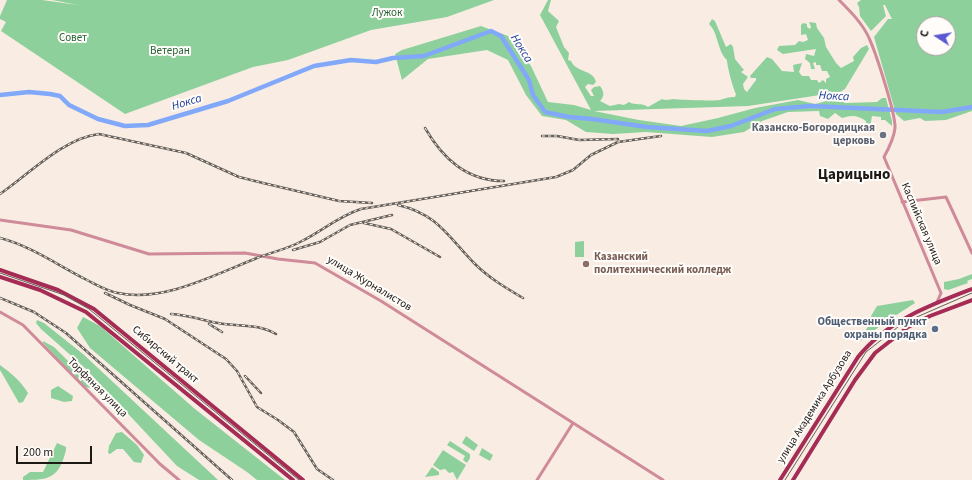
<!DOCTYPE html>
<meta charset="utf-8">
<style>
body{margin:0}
#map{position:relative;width:972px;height:480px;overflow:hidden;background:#f9ede3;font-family:"Source Sans 3",sans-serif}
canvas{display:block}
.north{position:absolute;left:916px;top:16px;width:40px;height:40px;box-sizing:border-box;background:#fffcfa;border:1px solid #a5a19e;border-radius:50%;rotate:282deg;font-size:11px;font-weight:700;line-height:16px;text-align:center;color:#1d1915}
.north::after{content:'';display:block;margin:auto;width:14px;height:18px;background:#5a59d1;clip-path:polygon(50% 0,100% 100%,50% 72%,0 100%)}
.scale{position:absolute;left:16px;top:446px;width:76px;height:18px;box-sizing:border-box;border:2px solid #1d1915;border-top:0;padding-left:5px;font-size:12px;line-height:14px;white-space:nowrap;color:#1d1915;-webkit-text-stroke:3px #fffcfa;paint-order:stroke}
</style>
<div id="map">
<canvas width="972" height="480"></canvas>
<div class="north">С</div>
<div class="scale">200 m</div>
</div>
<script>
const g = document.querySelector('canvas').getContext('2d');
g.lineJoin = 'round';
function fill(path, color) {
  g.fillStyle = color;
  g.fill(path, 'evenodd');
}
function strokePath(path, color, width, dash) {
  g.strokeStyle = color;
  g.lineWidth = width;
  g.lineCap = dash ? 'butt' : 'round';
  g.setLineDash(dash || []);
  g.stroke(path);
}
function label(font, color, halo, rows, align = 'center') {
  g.font = font + ' "Source Sans 3",sans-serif';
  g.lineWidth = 4;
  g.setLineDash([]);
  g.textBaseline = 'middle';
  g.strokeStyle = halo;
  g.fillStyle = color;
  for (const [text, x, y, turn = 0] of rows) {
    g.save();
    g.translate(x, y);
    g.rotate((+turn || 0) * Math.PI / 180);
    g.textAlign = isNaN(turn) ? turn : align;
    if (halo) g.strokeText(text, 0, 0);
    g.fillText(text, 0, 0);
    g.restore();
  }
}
const green = new Path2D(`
 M7,0H42L78,5L52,0H494L447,17L371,30L288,60L253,67L125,114L1,31L6,22L0,19V16Z
 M548,0H551L548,11L559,21L556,27L564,47L569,53L568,60L571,61C576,73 593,69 596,82L593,85L588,84L585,87L591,96H594L591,90L594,87L600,86C604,91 605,96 600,101L610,106L619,104L624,105L629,102C636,106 641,102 648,107L662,99C667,101 669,99 674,99C680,100 716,101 720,100C726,98 728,97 735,97L736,94C733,88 727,66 727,60C717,51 719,34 709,24L712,19L715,21L726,47L731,44L733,47L735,59L744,70L741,72L748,77L743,84L744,89L747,92L756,80V78H751L750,76L767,57L772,59L782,71L794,72L793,65L802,63L799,72L802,76H809L811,80H817L819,83L823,80L826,83V79L830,77L827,71H822L820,65H816V62L813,63L815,69H811L810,63L805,59L806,54L814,56L816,49L783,54L777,50L779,46L795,45L799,41L803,42L808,40L806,34L801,35V25L803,23L807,24V27L810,29L811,27L809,22L816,23L817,28L824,38L826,47L836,63L841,68L854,61L853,57L861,48L867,45L869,49L845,89L840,92L748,106L594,111L639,120L681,126L718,118L755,108L798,100L815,104L838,98L845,103L877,102L882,98H886L892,121V126L885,120H881V117L872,116L869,133L865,132L866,121C857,115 852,115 842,118L835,113L828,119L820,116L819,111L788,112L762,121L744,132L712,137L646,132L613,134L586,132L566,120L542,116L526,95L508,60L487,50L428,59L402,80L395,54L402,50L481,26L508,36L531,66L548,102L574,105L591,110L540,15Z
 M861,0H972V111L946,120L925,121L920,118L904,121L896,114L874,37L888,19H892L885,5H883L886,16L871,31L860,16L859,7L857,3ZM924,24H948V48H924Z
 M584,241V257H575V242Z
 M972,274V279L967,281L968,283L948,290L944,289V282L959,279Z
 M913,300L915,303L887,321L860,341L872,319L871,316L877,306Z
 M83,317L100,326L195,409L285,480H257L247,472L199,440L90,348L77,328Z
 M37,320L44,323L83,354L218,480H199L177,466L85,368L41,329L36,323Z
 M43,341L54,347L88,381L90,388L85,387L43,343Z
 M0,365C12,374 20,380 28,393L23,402L19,403L0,370Z
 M58,386L73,396L72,401L64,402L51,398V390Z
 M122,432L137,445L144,455L141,463L134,462L123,449H117L110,454L108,453L109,446L116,433Z
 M466,436L478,445L474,451L462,443Z
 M450,441L470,454V458L467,463L463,460L465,456L447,445Z
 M57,443L66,447V450C59,478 50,480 23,480V477L30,472H43Z
 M482,448L493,455L490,461L479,455Z
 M443,450L466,465L457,480L453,472L449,473L445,469L440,470L433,465Z
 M432,467L439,472V475L425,477Z`);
const river = new Path2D(`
 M0,95L29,92L50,94L60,96L69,105L98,119L125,126L148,125L228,101L314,66L351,60L376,62L393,58L424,56L491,31L501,36L529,80L533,95L545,112L569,117L592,119L647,127L707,131L731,126L775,109L811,106L942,112L972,107`);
const minor = new Path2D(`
 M839,0C850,11 863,24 869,38C876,53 896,115 895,128C894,138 889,148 884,157L941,293L937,302
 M902,202L946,197L972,253
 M0,220L71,230L149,254L245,253L278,259L315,263L381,301L663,480
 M0,312L23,325L160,464L179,480
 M537,480L573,423`);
const major = new Path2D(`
 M0,270L58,290L94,309L303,480
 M0,277L40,290L86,312L293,480
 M780,480L858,357C887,321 930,305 972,289
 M793,480L855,380L875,353L908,327L930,316L972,300`);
const tram = new Path2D(`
 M0,273L64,295L89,309L299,480
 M785,480L866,352L903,323L972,293`);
const rail = new Path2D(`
 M425,128C443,159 467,181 504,181
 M542,136H557L579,140L618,139
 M0,194C29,174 64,138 99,134L186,153L239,177L263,183L339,201L372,203
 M398,205C438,214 449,238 475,264C489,278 506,288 523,298
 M364,223L391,229L440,257
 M0,238C31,246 59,266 87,280C97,285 107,291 118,293C163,303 216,274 257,258C272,252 288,249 302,241C322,231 339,216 361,209L556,177L573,170L591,155L618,142L661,136
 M293,250L320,242L350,225L392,215
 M105,293L130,305L165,319L226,359L237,371L257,407L278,420L294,432L317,469L333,480
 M0,298L34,312L66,333L232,480
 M171,314C188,315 202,320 218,323C238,327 258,323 276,334
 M209,324L222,332
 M245,376L261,393`);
const markers = [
 [883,135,4,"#6b7280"],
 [586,264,4,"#8d6e63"],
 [935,329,4,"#5c6f8a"]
];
const parkNames = [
 ["Лужок",387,14],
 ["Совет",73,39],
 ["Ветеран",170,52]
];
const worshipNames = [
 ["Казанско-Богородицкая",875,129],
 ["церковь",875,142]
];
const streetNames = [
 ["Каспийская улица",921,224,67],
 ["улица Журналистов",369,284,31],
 ["Сибирский тракт",165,355,40],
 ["Торфяная улица",97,388,45],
 ["улица Академика Арбузова",815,407,-58]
];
const educationNames = [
 ["Казанский",594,258],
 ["политехнический колледж",594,271]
];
const serviceNames = [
 ["Общественный пункт",927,323],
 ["охраны порядка",927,336]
];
const waterNames = [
 ["Нокса",521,49,58],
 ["Нокса",834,97,3],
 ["Нокса",187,103,-17]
];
const districtNames = [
 ["Царицыно",854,176]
];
fill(green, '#8dd09c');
strokePath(river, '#82a8fa', 4.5);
strokePath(minor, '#cf8b9a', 3);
strokePath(major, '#a52c55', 4);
strokePath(tram, '#67605a', 1);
strokePath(rail, '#67605a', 2.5);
strokePath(rail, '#fffcfa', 1, [3]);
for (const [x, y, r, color] of markers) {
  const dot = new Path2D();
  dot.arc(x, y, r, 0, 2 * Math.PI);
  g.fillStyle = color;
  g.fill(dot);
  strokePath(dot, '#fffcfa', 1.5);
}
label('11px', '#256237', '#fffcfa', parkNames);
label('bold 11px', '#5b616d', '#fffcfa', worshipNames, 'right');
label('11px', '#1d1915', '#fffcfa', streetNames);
label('bold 11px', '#785e54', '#fffcfa', educationNames, 'left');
label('bold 11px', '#4e5e75', '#fffcfa', serviceNames, 'right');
label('italic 12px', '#1b3d9a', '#fffcfa', waterNames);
label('bold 15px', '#1d1915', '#fffcfa', districtNames);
</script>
